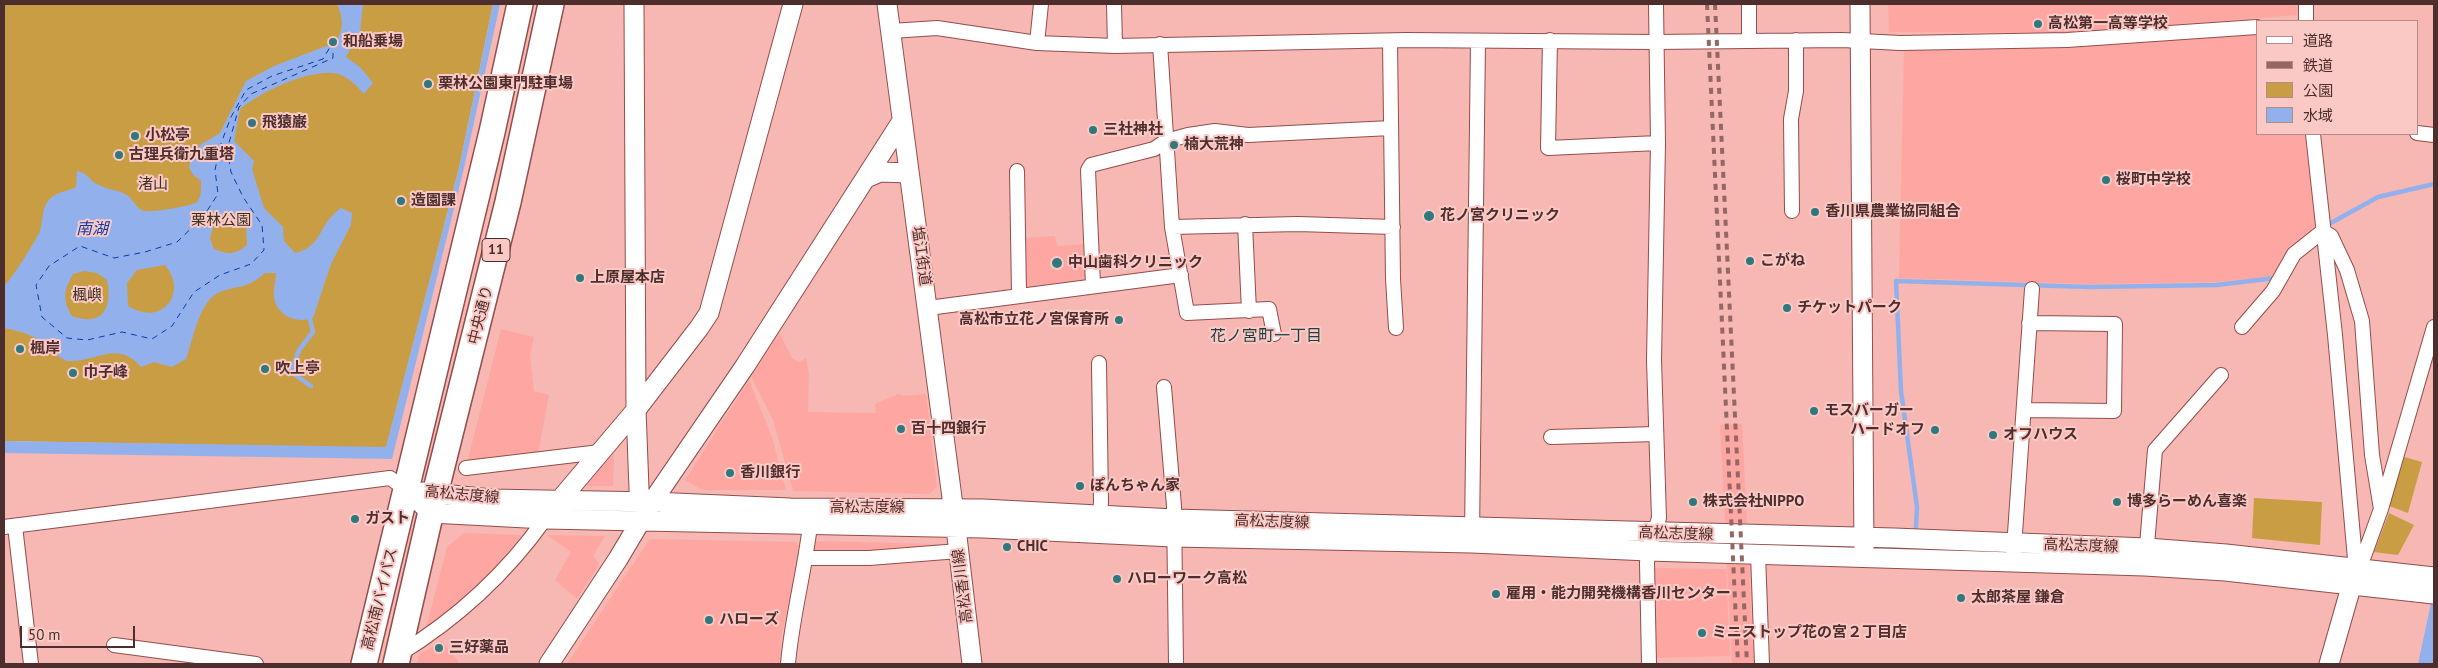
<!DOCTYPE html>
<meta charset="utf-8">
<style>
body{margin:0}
#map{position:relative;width:2438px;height:668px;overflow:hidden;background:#f7b7b3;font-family:"PT Sans","Noto Sans JP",sans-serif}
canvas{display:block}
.frame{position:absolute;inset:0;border:5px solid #4e2e2d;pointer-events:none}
.legend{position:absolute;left:2256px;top:20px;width:162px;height:115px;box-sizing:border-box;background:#fac9c5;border:1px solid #b58b88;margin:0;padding:6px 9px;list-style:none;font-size:15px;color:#4e2e2d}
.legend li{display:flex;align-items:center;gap:10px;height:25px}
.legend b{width:25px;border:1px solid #b58b88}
.scale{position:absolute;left:20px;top:626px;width:115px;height:22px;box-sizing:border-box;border:2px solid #4e2e2d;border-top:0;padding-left:6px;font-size:15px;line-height:18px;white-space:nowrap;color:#4e2e2d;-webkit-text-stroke:4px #fac9c5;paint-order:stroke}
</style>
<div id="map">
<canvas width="2438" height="668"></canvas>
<div class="frame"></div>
<ul class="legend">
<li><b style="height:6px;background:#fff"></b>道路</li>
<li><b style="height:6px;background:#946765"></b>鉄道</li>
<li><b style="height:14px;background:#c99d44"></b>公園</li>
<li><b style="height:14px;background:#92b1ec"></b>水域</li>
</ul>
<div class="scale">50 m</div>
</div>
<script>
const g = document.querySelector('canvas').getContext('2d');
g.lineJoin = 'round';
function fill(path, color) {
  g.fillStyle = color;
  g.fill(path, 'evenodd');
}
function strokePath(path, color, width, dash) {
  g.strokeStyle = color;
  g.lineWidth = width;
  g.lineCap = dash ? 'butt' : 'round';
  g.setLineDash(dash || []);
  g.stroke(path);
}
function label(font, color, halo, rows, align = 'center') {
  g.font = font + ' "PT Sans","Noto Sans JP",sans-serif';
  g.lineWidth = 4;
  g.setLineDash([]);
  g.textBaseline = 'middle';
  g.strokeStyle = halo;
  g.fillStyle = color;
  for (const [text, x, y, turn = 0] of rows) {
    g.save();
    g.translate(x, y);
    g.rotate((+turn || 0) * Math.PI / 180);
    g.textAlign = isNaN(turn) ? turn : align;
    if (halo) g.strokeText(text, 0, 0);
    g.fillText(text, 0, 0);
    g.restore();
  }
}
const built = new Path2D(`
 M1888,4H2298V15L2067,33L1889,32Z
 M2257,33V134H2306L2316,226L2289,250L2272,277L2216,282L2090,284L1899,278L1904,47L2066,48Z
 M1055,236L1057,246L1089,244L1087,284L1030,289L1025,284L1024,238Z
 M501,329L534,337L530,355L534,391L549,395L538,454L467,463Z
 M778,333L780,334L792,358L799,362L806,358L809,373L808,412L876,413L875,404L898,394L904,396L926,394L937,486L930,494L793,491L773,420L751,376Z
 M749,380L772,437L786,490H702L685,480Z
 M1742,424L1754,664H1732L1720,425Z
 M609,453L614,455L613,486H587L588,477Z
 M464,533L522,535L470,597L425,632L447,547Z
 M547,535L605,536L593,556L599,563L597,568L577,599L555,580L571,552Z
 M653,539L796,542L800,549L781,638L780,664H567L649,540Z
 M817,541L937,544L942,550L814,555L813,546Z
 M1653,568L1726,569L1730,656L1654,658Z
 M442,641L459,662L457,664H417L419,655Z`);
const green = new Path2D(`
 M4,4H493L459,168L386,448L4,441Z
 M2401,456L2422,462L2408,513L2389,506Z
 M2254,498L2322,502L2320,545L2252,538Z
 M2389,513L2414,525L2398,555L2374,552Z`);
const water = new Path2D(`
 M337,4H363L360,32L346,57L361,68L373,83L364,94C356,85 346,74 333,73C305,71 261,92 240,109L234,141L254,161L252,169L264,208L283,227L284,241L295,253C323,247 317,225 341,208L352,213L351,225L331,264L313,318C296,324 277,316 274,297C273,290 276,280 276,273H265C245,290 242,284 220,292C199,300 193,340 186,359L172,367L154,362L141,367C117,339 96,363 68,361C60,360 43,342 34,337C24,332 14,330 4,328V286C9,283 37,239 40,231C43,221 42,209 48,201C54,192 67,192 76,187L77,171C87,173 88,178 95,183C104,189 115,189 125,194C132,197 135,208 144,211C149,213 193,206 197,202C202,196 201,188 201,180L194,176L189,167L192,156L200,145L220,133L246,81L274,66L334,43C345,32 343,17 337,4ZM236,217L246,224L247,245C235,255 228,255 214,249L210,238L214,224ZM165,265C188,291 164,328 128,306L127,283L137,270ZM84,271L97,273L107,280C113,309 102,327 72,316C62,300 64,290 73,274Z
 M493,4H500L464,168L392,459L4,453V441L386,447L459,168Z
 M2434,589V664H2418Z`);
const stream = new Path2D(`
 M2329,224L2378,197L2434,184
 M310,319L313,332L299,350L291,372L311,386
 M1916,527L1917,507L1901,391L1896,281L2090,287L2216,285L2276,278`);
const ferry = new Path2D(`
 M333,42V58L251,94L239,107L227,150L231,172L243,197L262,225L264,250L251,264L220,275L194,292L172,326L152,339L122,332L87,340L67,338L42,317L36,285L49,266L80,246L114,258L145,252L177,242L203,217L218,194L215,170L220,146L231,117L246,90L272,76L323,59Z`);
const street = new Path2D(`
 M1114,4L1115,46
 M1749,4V40
 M2306,4V21
 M891,31L937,28L1037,43L1115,46L1406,40L1655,42L1842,40L1900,43L2067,40L2257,27
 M1550,40L1548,148L1658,143
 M1390,41L1393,279L1396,328
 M1037,43L1041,4
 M1160,44L1172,227L1187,313L1269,309L1274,334
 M2417,133L2434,135
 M2313,134L2335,335L2356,570
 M1017,171L1019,294
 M1792,211L1791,119L1796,91V40
 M1245,224L1249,311
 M1172,227L1298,224L1393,227
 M1093,285L1088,170L1091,165L1154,149L1166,141L1188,135L1215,131L1248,135L1391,128
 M928,308L1181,275
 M2242,327L2273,291L2294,254L2323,231L2331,236L2347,270L2362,321L2372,455L2381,509
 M1099,363L1101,502L1099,524
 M1164,387L1174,506L1176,664
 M2024,410L2114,411L2115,324L2029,323
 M1551,437L1656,434
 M466,468L600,452
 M15,526L31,664
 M4,527L390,478L407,490
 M1472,535L1478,41
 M1758,554L1762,664
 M2146,557L2155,450L2221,375
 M807,558H869L959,551
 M2013,562L2032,289
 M2356,570L2364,556L2381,509L2434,327
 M114,645L256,664
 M398,655C455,620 506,574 545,519
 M788,664C792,615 806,567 811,517
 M1649,664L1647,563L1648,551L1659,518L1654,360L1658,143L1656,4`);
const secondary = new Path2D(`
 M634,4L636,410L640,515
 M887,4L956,528L972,664
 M1860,4L1864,551
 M866,178L880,172L909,173
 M407,490L431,513L545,519L983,528L1173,537L1472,543L1648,551L2145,566L2225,571L2434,594
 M423,492L491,499L652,502L790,508L983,509L1174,519L1894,538L2147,548L2226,554L2434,577
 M559,501L636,410L699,328L709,313L793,4
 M549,664L618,559L652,502L745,366L902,121
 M2329,664L2355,573`);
const highway = new Path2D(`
 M364,664L492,132L520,4
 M396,664L435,494L508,202L551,4`);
const rail = new Path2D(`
 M1707,4L1738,664
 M1715,4L1747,664`);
const markers = [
 [2038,24,5,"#2f787e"],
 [333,42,5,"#2f787e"],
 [428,84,5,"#2f787e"],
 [252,123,5,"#2f787e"],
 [1093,130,5,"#2f787e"],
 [135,136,5,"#2f787e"],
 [1174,145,5,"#2f787e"],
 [119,155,5,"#2f787e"],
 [2106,180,5,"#2f787e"],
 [401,201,5,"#2f787e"],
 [1815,212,5,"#2f787e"],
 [1429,216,6,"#2f787e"],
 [1750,261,5,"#2f787e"],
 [1057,263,6,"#2f787e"],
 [580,278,5,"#2f787e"],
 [1787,308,5,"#2f787e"],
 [1119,320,5,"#2f787e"],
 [20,349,5,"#2f787e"],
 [265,369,5,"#2f787e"],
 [73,373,5,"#2f787e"],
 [1814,411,5,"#2f787e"],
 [901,429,5,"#2f787e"],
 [1935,430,5,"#2f787e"],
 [1993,435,5,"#2f787e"],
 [730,473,5,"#2f787e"],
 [1080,486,5,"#2f787e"],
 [1693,502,5,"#2f787e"],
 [2117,502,5,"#2f787e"],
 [355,519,5,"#2f787e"],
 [1007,547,5,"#2f787e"],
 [1117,579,5,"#2f787e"],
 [1496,594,5,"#2f787e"],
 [1961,598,5,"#2f787e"],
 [709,620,5,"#2f787e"],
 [1702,633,5,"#2f787e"],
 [439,648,5,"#2f787e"]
];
const shields = [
 [496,250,28]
];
const shieldNames = [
 ["11",496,250]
];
const poiNames = [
 ["高松第一高等学校",2048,24],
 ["和船乗場",343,42],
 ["栗林公園東門駐車場",438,84],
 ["飛猿巌",262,123],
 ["三社神社",1103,130],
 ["小松亭",145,136],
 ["楠大荒神",1184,145],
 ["古理兵衛九重塔",129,155],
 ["桜町中学校",2116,180],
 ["造園課",411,201],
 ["香川県農業協同組合",1825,212],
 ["花ノ宮クリニック",1440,216],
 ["こがね",1760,261],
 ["中山歯科クリニック",1068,263],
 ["上原屋本店",590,278],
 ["チケットパーク",1797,308],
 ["高松市立花ノ宮保育所",1109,320,"right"],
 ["楓岸",30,349],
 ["吹上亭",275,369],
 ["巾子峰",83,373],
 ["モスバーガー",1824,411],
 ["百十四銀行",911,429],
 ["ハードオフ",1925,430,"right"],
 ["オフハウス",2003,435],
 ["香川銀行",740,473],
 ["ぽんちゃん家",1090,486],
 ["株式会社NIPPO",1703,502],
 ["博多らーめん喜楽",2127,502],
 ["ガスト",365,519],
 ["CHIC",1017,547],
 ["ハローワーク高松",1127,579],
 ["雇用・能力開発機構香川センター",1506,594],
 ["太郎茶屋 鎌倉",1971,598],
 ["ハローズ",719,620],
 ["ミニストップ花の宮２丁目店",1712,633],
 ["三好薬品",449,648]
];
const parkNames = [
 ["渚山",153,185],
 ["栗林公園",221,221],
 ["楓嶼",87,296]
];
const streetNames = [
 ["塩江街道",921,256,82],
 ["中央通り",481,315,-76],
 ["高松志度線",462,495,5],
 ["高松志度線",867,508],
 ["高松志度線",1272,522,2],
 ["高松志度線",1676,534,2],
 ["高松志度線",2081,546,2],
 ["高松香川線",963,586,-97],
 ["高松南バイパス",380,599,-76]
];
const waterNames = [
 ["南湖",92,229]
];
const neighbourhoodNames = [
 ["花ノ宮町一丁目",1266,336]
];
fill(built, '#fea7a2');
fill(green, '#c99d44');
fill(water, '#92b1ec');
strokePath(stream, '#92b1ec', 4.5);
strokePath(ferry, '#0a3baa', 1, [6, 5]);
strokePath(street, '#934d4b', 16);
strokePath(secondary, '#934d4b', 21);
strokePath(highway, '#934d4b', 28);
strokePath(street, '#fff', 14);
strokePath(secondary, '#fff', 19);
strokePath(highway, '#fff', 25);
strokePath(rail, '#946765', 4, [6, 6]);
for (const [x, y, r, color] of markers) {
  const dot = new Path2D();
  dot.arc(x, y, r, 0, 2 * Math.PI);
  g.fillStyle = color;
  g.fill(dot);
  strokePath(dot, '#fac9c5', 2);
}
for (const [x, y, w] of shields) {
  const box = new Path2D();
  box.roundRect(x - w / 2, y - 11.5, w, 23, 4);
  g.fillStyle = '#fac9c5';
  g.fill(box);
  strokePath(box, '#4e2e2d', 1);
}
label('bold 14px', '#4e2e2d', null, shieldNames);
label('bold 15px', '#4e2e2d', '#fac9c5', poiNames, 'left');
label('15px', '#3b311c', '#fac9c5', parkNames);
label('15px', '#4e2e2d', '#fac9c5', streetNames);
label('italic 16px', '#0a3baa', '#fac9c5', waterNames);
label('16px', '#1d3f42', '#fac9c5', neighbourhoodNames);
</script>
